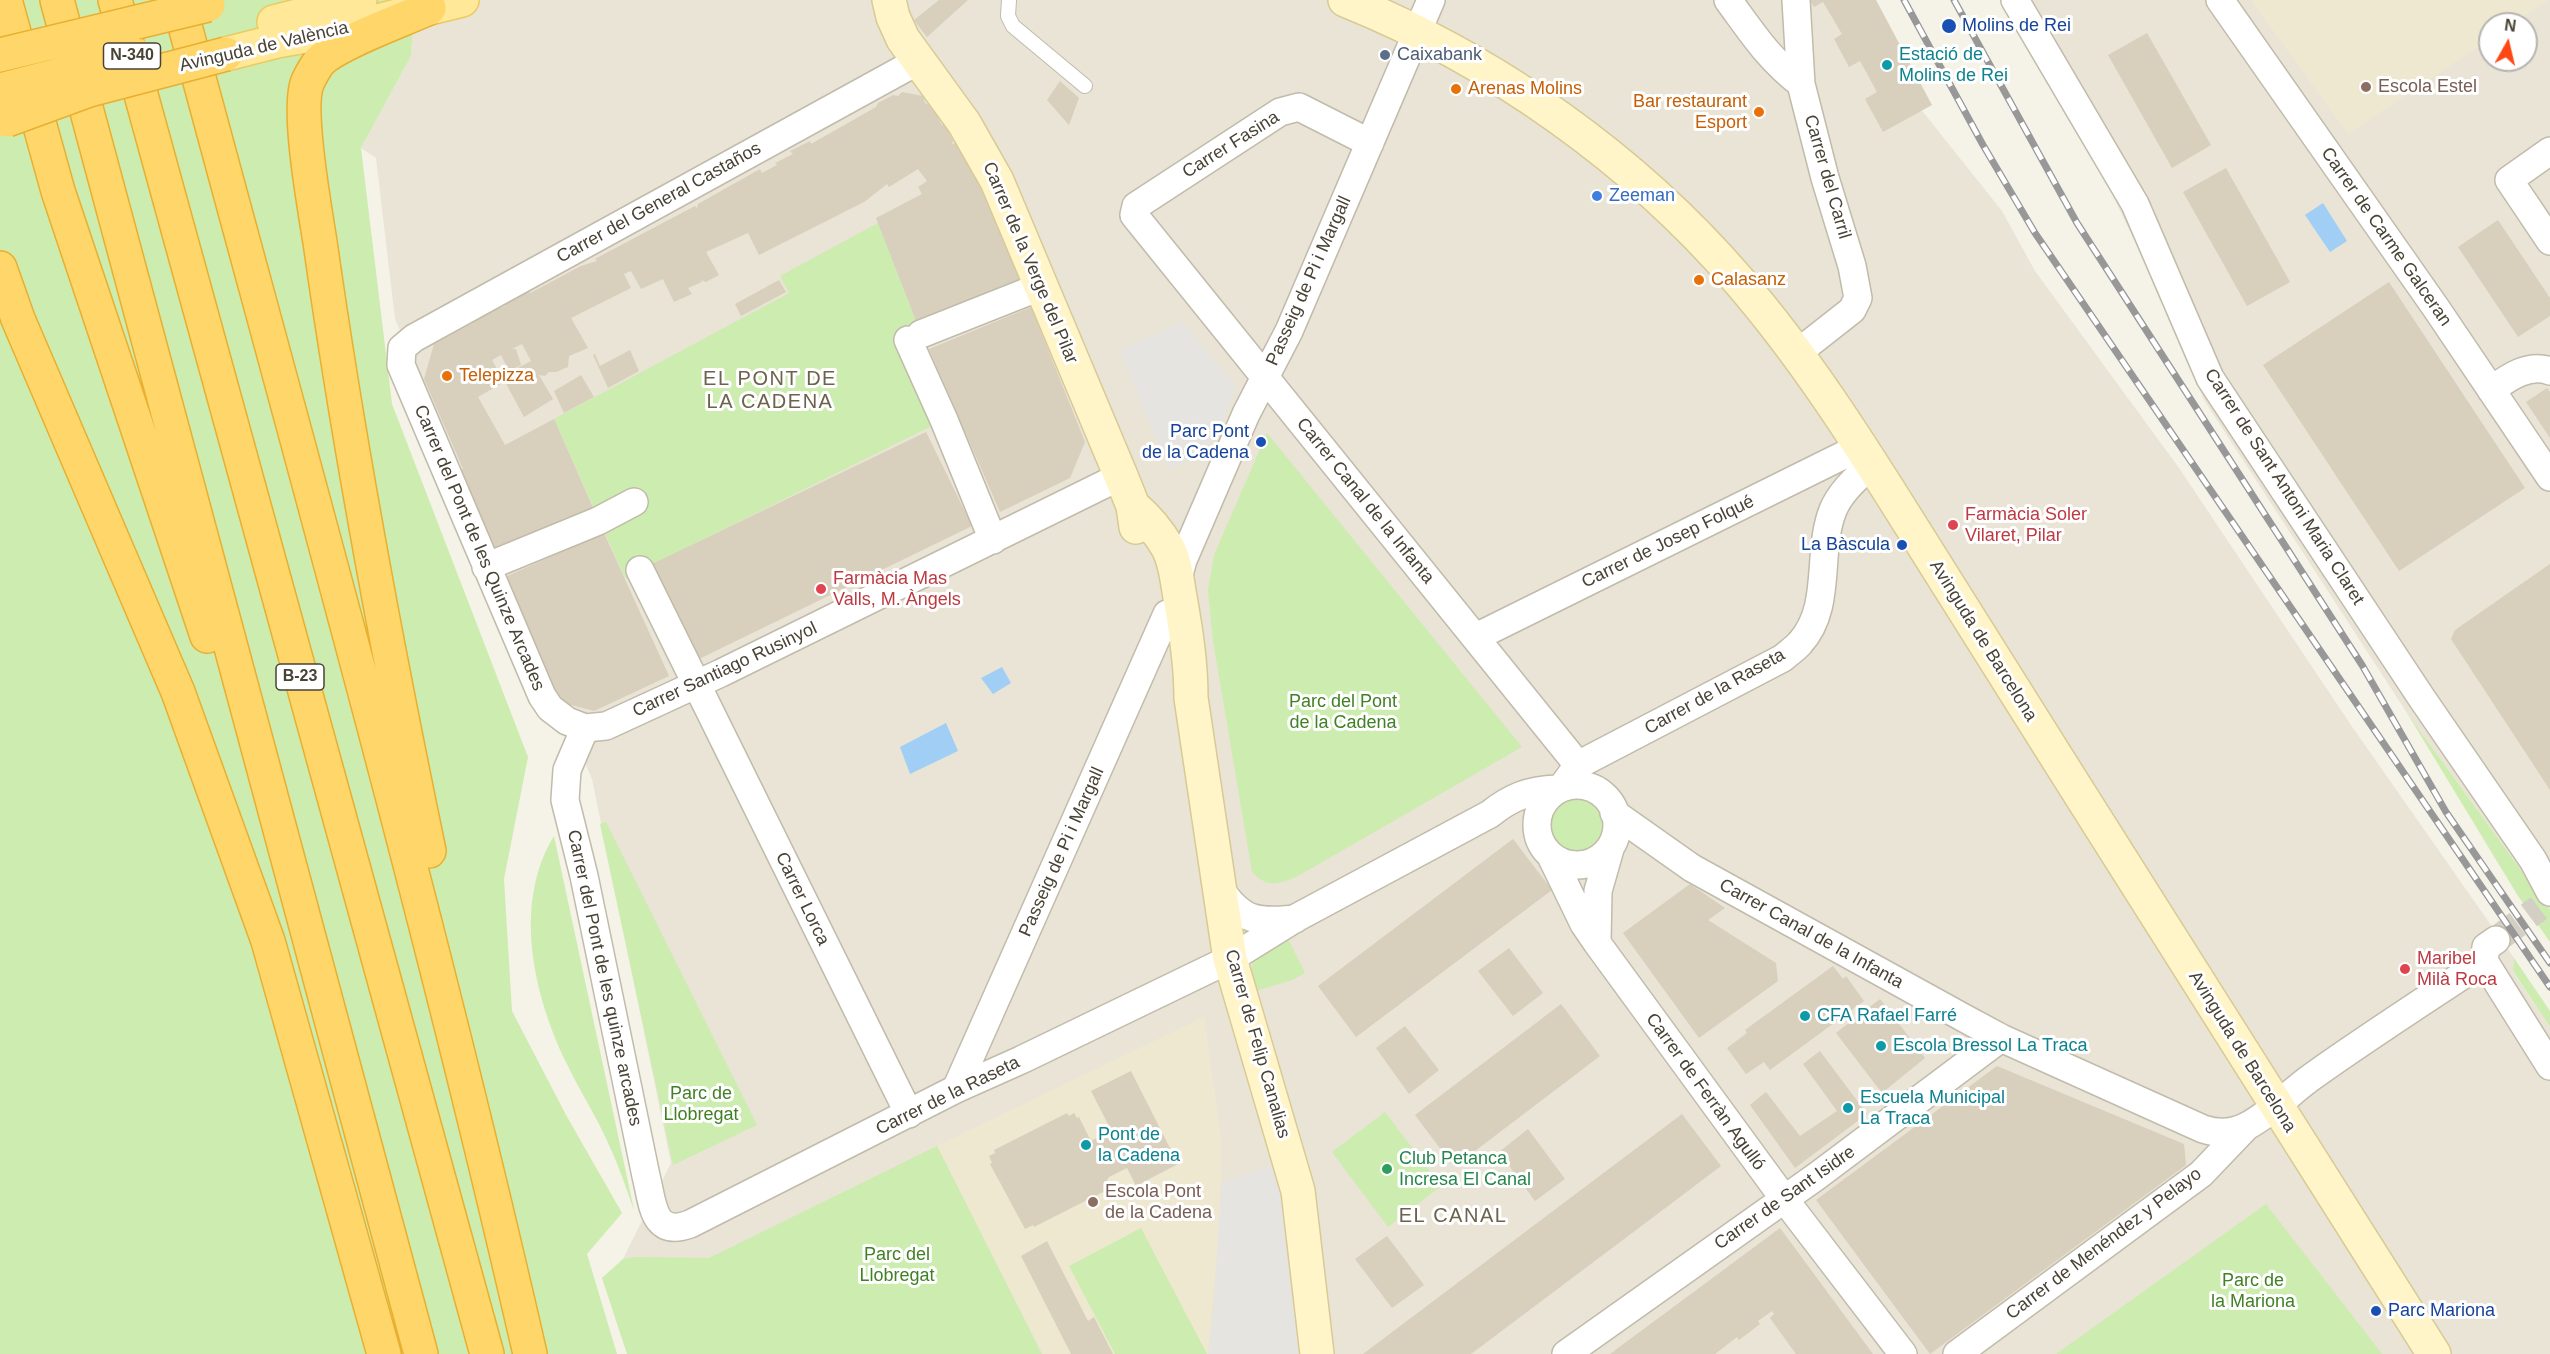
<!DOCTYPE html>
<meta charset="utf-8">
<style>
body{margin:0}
#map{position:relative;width:2550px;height:1354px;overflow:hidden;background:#f5f2e8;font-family:Helvetica,sans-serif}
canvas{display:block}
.north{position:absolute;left:2478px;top:12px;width:60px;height:60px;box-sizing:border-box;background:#fff;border:2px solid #b6b4af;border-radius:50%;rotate:8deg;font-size:16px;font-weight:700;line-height:24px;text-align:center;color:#494336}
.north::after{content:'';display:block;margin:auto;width:21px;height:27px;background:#ff4615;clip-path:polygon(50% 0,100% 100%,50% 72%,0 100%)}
</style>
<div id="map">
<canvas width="2550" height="1354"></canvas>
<div class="north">N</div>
</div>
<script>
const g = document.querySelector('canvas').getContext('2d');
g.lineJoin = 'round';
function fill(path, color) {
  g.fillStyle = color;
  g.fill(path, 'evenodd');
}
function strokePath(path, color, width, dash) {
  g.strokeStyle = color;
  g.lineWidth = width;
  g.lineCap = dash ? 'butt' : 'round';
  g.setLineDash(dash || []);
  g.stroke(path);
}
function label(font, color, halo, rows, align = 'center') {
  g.font = font + ' Helvetica,sans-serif';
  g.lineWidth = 6;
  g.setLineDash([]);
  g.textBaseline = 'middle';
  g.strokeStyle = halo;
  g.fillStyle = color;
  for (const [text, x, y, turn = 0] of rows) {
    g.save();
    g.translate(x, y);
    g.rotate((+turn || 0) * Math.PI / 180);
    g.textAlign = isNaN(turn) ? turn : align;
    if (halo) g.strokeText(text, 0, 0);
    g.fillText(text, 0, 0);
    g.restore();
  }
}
const residential = new Path2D(`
 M415,0H1851L1896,78L2002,211L2035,271L2179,468L2353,728L2514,958L2513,972L2550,1027V1354H628L602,1278L620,1265L671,1163L592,779L395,319L376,158L361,148L411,56Z
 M2000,0H2550V910L2407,713L2204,400L2156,286L2106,181ZM2490,24H2526V60H2490Z`);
const education = new Path2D(`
 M2251,0H2548L2512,24H2490V39L2348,134Z
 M1204,1017L1221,1138L1220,1219L1208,1354H1042L937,1146Z`);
const green = new Path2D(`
 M0,0H415L411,56L361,148L392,404L528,757L504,879L512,1011L566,1115L622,1213L587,1254L617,1354H0Z
 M878,223L921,334L957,416L944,420L625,578L554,419L789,293L780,276Z
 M1267,433L1522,747L1298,876C1279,884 1268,889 1252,872L1213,641L1208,590L1214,555Z
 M2407,713L2550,910V942L2518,896Z
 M1549 826a27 27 0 1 1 54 0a27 27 0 1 1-54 0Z
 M606,822L757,1125L673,1165L600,824Z
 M554,836L634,1210C626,1188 619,1166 609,1145C597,1117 580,1092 567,1064C534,997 512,904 554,836Z
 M1286,935L1305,973L1292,980L1252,992C1246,958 1259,951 1286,935Z
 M2514,958L2550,1011V1027L2513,971Z
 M1385,1112L1441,1186L1388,1227L1332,1152Z
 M937,1146L1042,1354H627L602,1278L623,1259L635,1257L709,1258Z
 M2266,1204L2382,1354H2056Z
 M1141,1228L1207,1354H1115L1069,1266Z`);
const parking = new Path2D(`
 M1183,322L1236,387L1209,452L1168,469L1120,350Z
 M1281,1161L1307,1354H1208L1214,1308L1221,1184Z`);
const water = new Path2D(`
 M2323,203L2347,241L2330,252L2305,215Z
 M1002,667L1011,683L993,694L981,678Z
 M946,723L958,751L910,774L900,747Z`);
const building = new Path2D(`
 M939,0H968L927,37L914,20Z
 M1810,0H1876L1932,105L1883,132L1865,99L1877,92L1860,61L1849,67L1834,39L1842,34L1823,2L1814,7Z
 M2147,33L2211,145L2172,168L2108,55Z
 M1060,81L1079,98L1069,125L1047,100Z
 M902,92L923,96L925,103L932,106L942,125H945L953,141L952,144L956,143L965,154L1023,283L918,326L876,218L922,194L918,187L927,181L918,169L889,187L887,184L864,202L759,255L748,233L706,252L719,275L706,282L701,280L702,282L688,288L692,294L674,302L663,279L641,289L631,271L624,274L621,268L631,288L571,318L588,348L569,356L568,367L556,372H549L545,376L539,375L553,399L524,417L502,376L531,361L522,344L512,349H516L521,365L509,371L501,355L492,360L504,382L478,397L505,445L554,419L594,510L496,555L459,471L463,469L424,379L434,344L473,323L475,318L505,306V302L527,289L530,293L534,291L581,266L597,261L595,259L640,235L695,206L697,208L698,204L760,169L762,173L777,165L775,163L793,154L790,151L810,141L811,144L876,107L878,103L893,95L898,96Z
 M2226,168L2290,282L2247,306L2183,192Z
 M2498,220L2550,298V316L2518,337L2458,247Z
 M779,280L786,292L741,316L735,304Z
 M2389,282L2525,488L2399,571L2263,365Z
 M1031,307L1085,442L1070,478L1000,512L929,349Z
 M630,350L639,371L608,388L593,355L595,354L600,366Z
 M581,375L594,397L564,413L554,391Z
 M2547,388L2550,392V438L2526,402Z
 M926,432L972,526L697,660L650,565Z
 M604,533L669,676L594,711L556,701L505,577Z
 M2550,564V790L2451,639L2455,630Z
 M1513,839L1552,890L1356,1037L1318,986Z
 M1690,884L1725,908L1708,920L1776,963L1778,981L1699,1038L1623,933Z
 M1509,948L1543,993L1513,1016L1478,971Z
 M1833,966L1843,979L1846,976L1864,1001L1770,1070L1764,1062L1746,1074L1727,1048L1747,1033L1745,1030Z
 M1880,999L1925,1058L1882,1093L1836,1033Z
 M1561,1004L1600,1056L1454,1167L1415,1115Z
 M1405,1026L1439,1070L1409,1094L1376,1048Z
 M1820,1051L1867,1114L1795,1168L1750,1105L1766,1092L1800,1136L1837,1111L1803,1064Z
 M1997,1066L2184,1144L2186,1165L1930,1354L1816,1200Z
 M1131,1071L1178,1164L1136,1186L1127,1168L1109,1177L1107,1180L1110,1185L1103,1189L1105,1191L1034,1227L1033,1225L1025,1229L990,1164L992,1163L989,1156L995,1153L994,1150L1067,1113L1069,1116L1074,1113L1077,1118L1079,1117L1091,1141L1111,1130L1091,1091Z
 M1682,1114L1721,1166L1672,1203L1471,1354H1363Z
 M1528,1129L1565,1179L1535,1201L1499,1152Z
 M1780,1228L1873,1354H1796L1770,1318L1774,1314L1772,1311L1758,1321L1760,1324L1739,1340L1737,1337L1715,1354H1610Z
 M1387,1236L1424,1285L1392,1308L1355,1259Z
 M1047,1241L1088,1321L1094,1317L1113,1354H1071L1021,1256Z`);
const streetTunnel = new Path2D(`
 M2496,940L2539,908`);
const lane = new Path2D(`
 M1009,0L1008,16L1013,26L1085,86`);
const street = new Path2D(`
 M1728,0C1753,34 1767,57 1801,84
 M1796,0L1801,84L1825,178L1852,266L1858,298L1852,310L1796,354
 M2015,0L2135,204L2210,378L2421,697L2533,860L2550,892
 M2220,0L2436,308L2550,477
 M918,61L414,338L402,348L401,365L542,696L550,708L567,721L585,728L606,726L721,673L1121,476
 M1370,143L1299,107L1280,112L1136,206L1134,215L1578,765L1562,787
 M2550,151L2509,180L2550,241
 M921,334L1042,286
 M908,340L944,420L993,540
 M2491,390C2508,378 2528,363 2550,371
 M486,567L598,521L634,502
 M640,570L909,1114
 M1177,582L1183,560L1246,414L1289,331L1431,0
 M1476,637L1860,447
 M585,728L567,770L565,800L584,876L646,1176C653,1203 652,1238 690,1224L956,1089L1021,1060L1230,959L1296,918L1490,814C1511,797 1529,790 1557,789
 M1578,765L1783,658C1788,653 1795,649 1800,643C1833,607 1816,552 1833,510C1841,491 1857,478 1871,464
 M1537 825a40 40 0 1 1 80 0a40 40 0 1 1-80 0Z
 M1614,813L1692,868L1964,1018L2001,1038L2203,1129C2218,1134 2232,1134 2247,1126C2272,1113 2290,1092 2313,1076C2369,1036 2427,999 2484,961
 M1551,856L1584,924L1597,943L1785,1200L1903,1354
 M1220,889C1242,921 1257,923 1295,919
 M2496,940L2486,947L2484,961L2550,1066
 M1597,942L1598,891L1610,849
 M956,1089L1167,614
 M1566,1354L1817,1176L2001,1038
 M1957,1354L2201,1174L2246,1127`);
const secondary = new Path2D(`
 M889,0L893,17L903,39L964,123L997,181L1121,476L1133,506L1136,527
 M1345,0C1494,60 1634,159 1739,281C1803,355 1856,438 1908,521C1960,603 2012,686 2064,769C2187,964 2310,1159 2434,1354
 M1133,506C1147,518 1159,532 1168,548C1176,563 1177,581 1180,597C1186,631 1191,663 1191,698L1230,959L1298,1191L1317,1354`);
const primary = new Path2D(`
 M274,22L360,0
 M226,54L277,41L341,30L462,0`);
const highway = new Path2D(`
 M5,0L58,191L207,636
 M57,0L421,1354
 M115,0L487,1354
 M178,0C299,451 426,899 530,1354
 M429,8C403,20 338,43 320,61C316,66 311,75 308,81C296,107 315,210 320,242C349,447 387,649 429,851
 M0,268L18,319L178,692L268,941L384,1354`);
const rail = new Path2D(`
 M1904,0L1983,145L2035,233L2550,987
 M1954,0L2077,223L2362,665L2446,812L2550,963`);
const highwayBridge = new Path2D(`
 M0,55L208,5
 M0,90L136,55
 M7,120L89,90L226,54`);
const markers = [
 [1949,26,8,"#1a4fb4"],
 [1385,55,6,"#5c6f8a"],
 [1887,65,6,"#0f9aa8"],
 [2366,87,6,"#8d6e63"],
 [1456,89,6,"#e8710a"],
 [1759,112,6,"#e8710a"],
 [1597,196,6,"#3f7fe0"],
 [1699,280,6,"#e8710a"],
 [447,376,6,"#e8710a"],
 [1261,442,6,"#1a4fb4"],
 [1953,525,6,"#e0444e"],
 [1902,545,6,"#1a4fb4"],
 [821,589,6,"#e0444e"],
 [2405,969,6,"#e0444e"],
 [1805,1016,6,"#0f9aa8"],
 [1881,1046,6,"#0f9aa8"],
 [1848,1108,6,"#0f9aa8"],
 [1086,1145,6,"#0f9aa8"],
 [1387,1169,6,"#2e9e5b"],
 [1093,1202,6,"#8d6e63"],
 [2376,1311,6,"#1a4fb4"]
];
const shields = [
 [132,56,57],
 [300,677,48]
];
const shieldNames = [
 ["N-340",132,56],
 ["B-23",300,677]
];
const transitNames = [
 ["Molins de Rei",1962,26],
 ["Parc Pont",1249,432,"right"],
 ["de la Cadena",1249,453,"right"],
 ["La Bàscula",1890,545,"right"],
 ["Parc Mariona",2388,1311]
];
const streetNames = [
 ["Avinguda de València",264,47,-13],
 ["Carrer Fasina",1231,145,-32],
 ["Carrer del Carril",1827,177,74],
 ["Carrer del General Castaños",659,203,-29],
 ["Carrer de Carme Galceran",2386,237,55],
 ["Carrer de la Verge del Pilar",1030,263,67],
 ["Passeig de Pi i Margall",1309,281,-66],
 ["Carrer de Sant Antoni Maria Claret",2284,487,57],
 ["Carrer Canal de la Infanta",1365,501,51],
 ["Carrer de Josep Folqué",1668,542,-26],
 ["Carrer del Pont de les Quinze Arcades",479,548,67],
 ["Avinguda de Barcelona",1983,641,58],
 ["Carrer Santiago Rusinyol",725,670,-25],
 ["Carrer de la Raseta",1715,692,-29],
 ["Passeig de Pi i Margall",1062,852,-66],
 ["Carrer Lorca",802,899,64],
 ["Carrer Canal de la Infanta",1811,934,29],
 ["Carrer del Pont de les quinze arcades",604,978,78],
 ["Carrer de Felip Canalias",1257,1044,74],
 ["Avinguda de Barcelona",2242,1052,58],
 ["Carrer de Ferràn Agulló",1705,1092,54],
 ["Carrer de la Raseta",948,1096,-26],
 ["Carrer de Sant Isidre",1785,1198,-35],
 ["Carrer de Menéndez y Pelayo",2104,1244,-37]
];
const serviceNames = [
 ["Caixabank",1397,55]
];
const cultureNames = [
 ["Estació de",1899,55],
 ["Molins de Rei",1899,76],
 ["CFA Rafael Farré",1817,1016],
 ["Escola Bressol La Traca",1893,1046],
 ["Escuela Municipal",1860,1098],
 ["La Traca",1860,1119],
 ["Pont de",1098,1135],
 ["la Cadena",1098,1156]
];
const educationNames = [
 ["Escola Estel",2378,87],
 ["Escola Pont",1105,1192],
 ["de la Cadena",1105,1213]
];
const foodNames = [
 ["Arenas Molins",1468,89],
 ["Bar restaurant",1747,102,"right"],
 ["Esport",1747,123,"right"],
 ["Calasanz",1711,280],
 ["Telepizza",459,376]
];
const shopNames = [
 ["Zeeman",1609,196]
];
const healthNames = [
 ["Farmàcia Soler",1965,515],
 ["Vilaret, Pilar",1965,536],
 ["Farmàcia Mas",833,579],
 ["Valls, M. Àngels",833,600],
 ["Maribel",2417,959],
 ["Milà Roca",2417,980]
];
const parkNames = [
 ["Parc del Pont",1343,702],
 ["de la Cadena",1343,723],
 ["Parc de",701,1094],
 ["Llobregat",701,1115],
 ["Parc del",897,1255],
 ["Llobregat",897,1276],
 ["Parc de",2253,1281],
 ["la Mariona",2253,1302]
];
const leisureNames = [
 ["Club Petanca",1399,1159],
 ["Incresa El Canal",1399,1180]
];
const neighbourhoodNames = [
 ["EL PONT DE",770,379],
 ["LA CADENA",770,402],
 ["EL CANAL",1453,1216]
];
fill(residential, '#e9e4d6');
fill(education, '#efe8d1');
fill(green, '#cdecaf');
fill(parking, '#e6e4e0');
fill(water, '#a1cef5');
fill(building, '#d8cfbd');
strokePath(streetTunnel, '#d3cfc4', 27, [27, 14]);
strokePath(lane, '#c1bbaa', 16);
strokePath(street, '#c1bbaa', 30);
strokePath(secondary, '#d8ca95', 36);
strokePath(primary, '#ecca60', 36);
strokePath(highway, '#e8af30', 36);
strokePath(lane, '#fff', 14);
strokePath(street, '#fff', 27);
strokePath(secondary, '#fff5c8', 33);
strokePath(primary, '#ffe897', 33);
strokePath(highway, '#ffd669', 33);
strokePath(rail, '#989898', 7);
strokePath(rail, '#fff', 4.5, [14]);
strokePath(highwayBridge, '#e8af30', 36, []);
strokePath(highwayBridge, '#ffd669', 33);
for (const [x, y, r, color] of markers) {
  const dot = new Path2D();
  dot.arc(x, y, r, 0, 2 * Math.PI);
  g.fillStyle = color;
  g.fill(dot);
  strokePath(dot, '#fff', 2);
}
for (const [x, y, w] of shields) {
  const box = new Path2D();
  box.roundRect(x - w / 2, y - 13, w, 26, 4.5);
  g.fillStyle = '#fff';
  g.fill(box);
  strokePath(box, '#494336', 1.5);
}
label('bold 16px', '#494336', null, shieldNames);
label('18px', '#164399', '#fff', transitNames, 'left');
label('18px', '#494336', '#fff', streetNames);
label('18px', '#4e5e75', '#fff', serviceNames, 'left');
label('18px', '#0d838f', '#fff', cultureNames, 'left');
label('18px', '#785e54', '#fff', educationNames, 'left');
label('18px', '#c56008', '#fff', foodNames, 'left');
label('18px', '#366cbe', '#fff', shopNames, 'left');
label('18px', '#be3a42', '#fff', healthNames, 'left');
label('18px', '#428025', '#fff', parkNames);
label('18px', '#27864d', '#fff', leisureNames, 'left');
g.letterSpacing = '1.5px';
label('20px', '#6d624d', '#fff', neighbourhoodNames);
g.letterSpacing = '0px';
</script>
